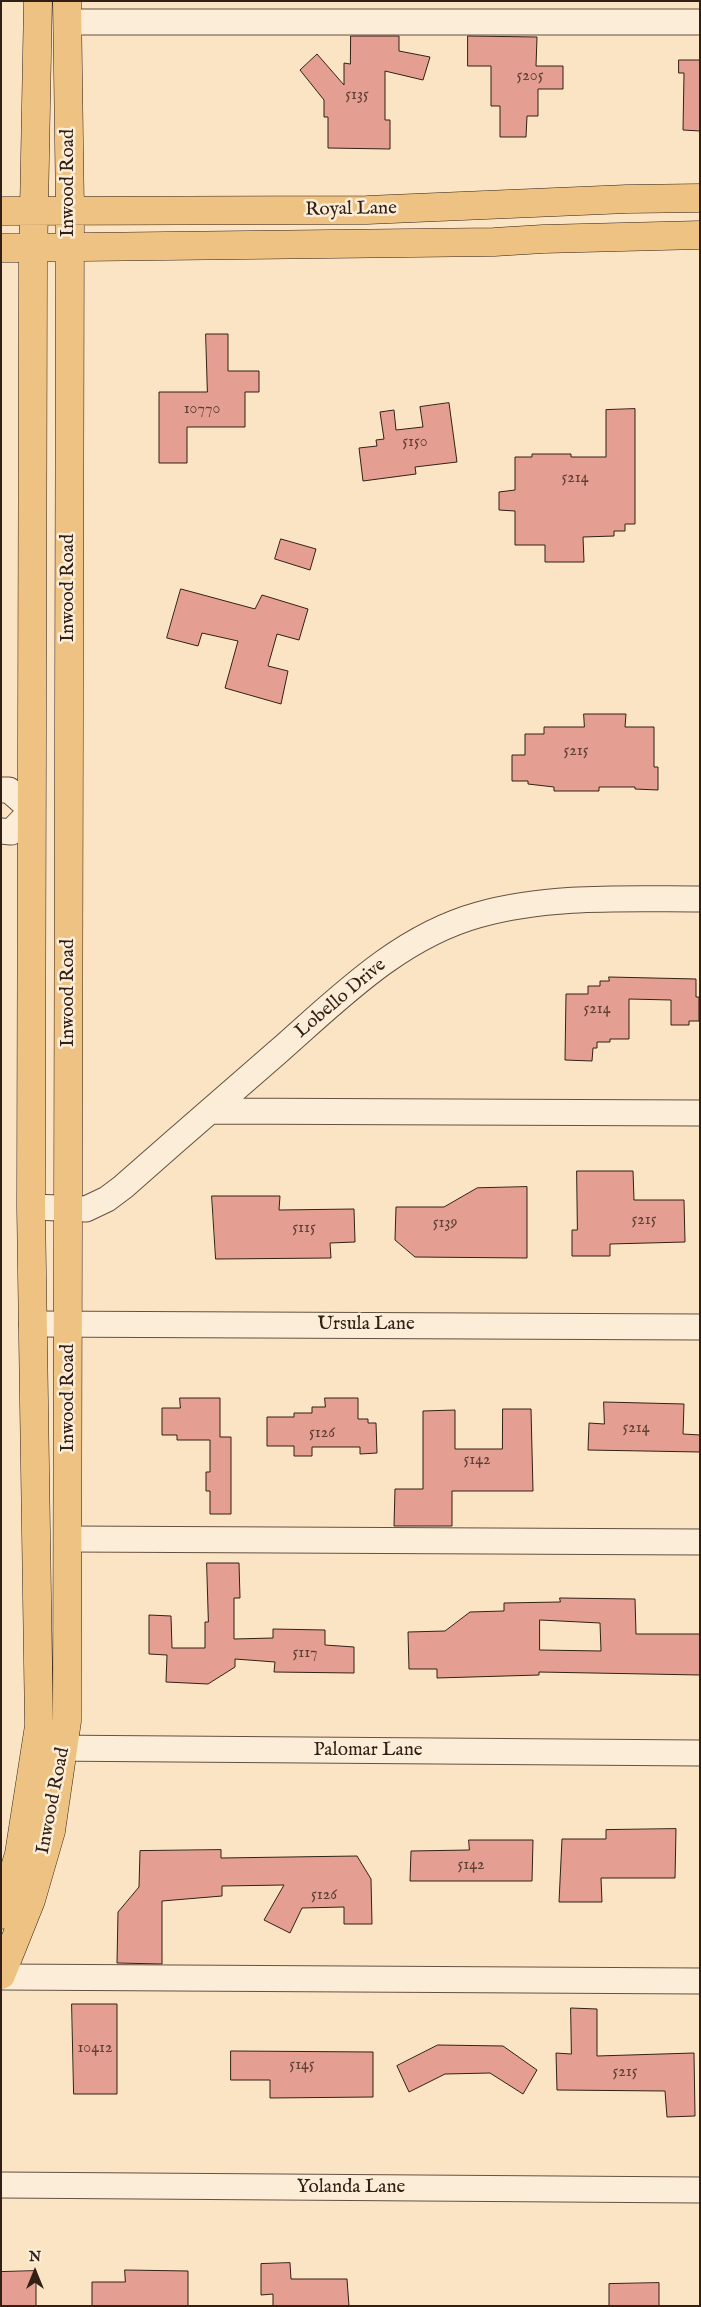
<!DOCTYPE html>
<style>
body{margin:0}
#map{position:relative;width:701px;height:2307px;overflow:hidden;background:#fbe4c3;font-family:"IM FELL English",serif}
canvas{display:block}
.frame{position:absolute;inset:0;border:2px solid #322016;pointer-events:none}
.north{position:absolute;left:10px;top:2247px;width:50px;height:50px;-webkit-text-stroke:4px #fcedd8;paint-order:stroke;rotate:0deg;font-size:14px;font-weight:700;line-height:20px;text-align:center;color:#322016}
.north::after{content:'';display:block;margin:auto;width:18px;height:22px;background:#322016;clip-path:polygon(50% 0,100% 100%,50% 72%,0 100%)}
</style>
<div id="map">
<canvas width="701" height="2307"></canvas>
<div class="frame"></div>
<div class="north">N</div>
</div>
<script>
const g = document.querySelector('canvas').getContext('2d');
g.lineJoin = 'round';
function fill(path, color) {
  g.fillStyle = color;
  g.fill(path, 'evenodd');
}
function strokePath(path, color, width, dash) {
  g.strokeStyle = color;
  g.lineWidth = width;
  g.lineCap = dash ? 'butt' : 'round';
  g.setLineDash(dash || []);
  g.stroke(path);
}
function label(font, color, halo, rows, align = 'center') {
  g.font = font + ' "IM FELL English",serif';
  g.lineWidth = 5;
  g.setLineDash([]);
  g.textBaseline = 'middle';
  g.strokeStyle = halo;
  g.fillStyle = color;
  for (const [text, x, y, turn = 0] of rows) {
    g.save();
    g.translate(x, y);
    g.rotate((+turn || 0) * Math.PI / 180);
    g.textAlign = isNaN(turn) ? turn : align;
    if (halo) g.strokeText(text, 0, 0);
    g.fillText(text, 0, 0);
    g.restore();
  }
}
const building = new Path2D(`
 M351,36H399V51L430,57L423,80L385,71V120H390V149L328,148V117H324V100L300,70L317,54L344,85V63L350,64Z
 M468,36L537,37L536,66H563V89H538V116H527L526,137H500V106H491V66H468Z
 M679,60H700V131L683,130L684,73H679Z
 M206,334H228V371H259V392H245V427H187V463H159V392H207Z
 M449,403L457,462L415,467L416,474L363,481L359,448L377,446L376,440L384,439L380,412L394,410L396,430L423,427L420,407Z
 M635,409V524H625V531H614V536L583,537L584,562H545V545H515V511L499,510V492L515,490V457H532V454H571V457H606V410Z
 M281,539L316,549L310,570L275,559Z
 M181,589L255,609L262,595L308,609L299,640L277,634L268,666L288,671L281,704L225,688L238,641L202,633L198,646L167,638Z
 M584,714H626L625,727H654V767H658V790L635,789V787H599V791H554V787L528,784V781H512V755H525V734H544V727H584Z
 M609,977L696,979V997H699V1021H689V1025H671V1000L629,999V1039H610V1042H597V1048H593L592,1061L565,1060L566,994H588V986H600V981H609Z
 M577,1171H633L634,1200H684L685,1242L610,1244V1256H572V1230H577Z
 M527,1187V1258L415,1257L395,1240L396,1207H444L477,1188Z
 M212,1196H280L279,1210L354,1209L355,1242L330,1243L331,1258L216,1259Z
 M180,1398H220V1437H231V1514H210V1491H206V1472H210V1440H177V1435H162V1408H180Z
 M325,1398H358V1419H368V1423H376L377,1453L360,1454V1447H312V1456H294V1446H267V1417H294V1413H312V1407H325Z
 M604,1402L684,1404L683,1434L700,1435V1452L588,1450L589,1423L604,1424Z
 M503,1409H531L533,1491H452V1526H394L395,1489H423V1411L455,1410V1449H502Z
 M207,1563H239L240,1598H234V1639L273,1638V1629L325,1630V1645L354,1647V1673L274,1672L275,1662L235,1659V1667L208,1684L166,1682L167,1655L149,1654V1615L171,1616L172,1648H205V1622H208Z
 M560,1598L635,1599L636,1634H700V1675L539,1672V1675L437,1678V1669H409L408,1632L445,1631L470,1612L504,1611V1603L560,1602ZM540,1620L600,1623L601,1651L540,1650Z
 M676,1829L675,1878H601L602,1902H559L562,1839H606V1830Z
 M469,1840H533L532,1881H410L411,1851L469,1850Z
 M221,1850V1858L357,1856L371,1879L372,1924H344V1907L302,1908L290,1933L264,1920L284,1885L222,1886V1896L162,1901V1964L117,1963L118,1912L139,1887L140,1851Z
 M72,2004H117V2094H74Z
 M571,2008L597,2009V2056L694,2053L695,2116L667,2117L665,2091L557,2090L556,2053L571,2054Z
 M438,2045L503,2046L537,2070L523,2094L490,2073L445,2074L409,2092L397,2066Z
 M231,2051L373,2052V2097L270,2098V2080H231Z
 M290,2263L291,2279H347L349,2306H273V2294L261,2295V2264Z
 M125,2270L188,2271V2306H92V2282H125Z
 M36,2271V2306H1V2272Z
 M659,2283V2306H609V2284Z`);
const minor = new Path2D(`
 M67,22H700
 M1,790H9L32,810L11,832L1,831
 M210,1111L700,1113
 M31,1207L86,1209L107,1199L123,1187C175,1141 227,1096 280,1050C339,998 399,937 478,915C549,895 626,899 700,899
 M32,1324L700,1327
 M69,1539L700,1542
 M44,1748L700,1753
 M1,1977L700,1981
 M1,2185L700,2190`);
const major = new Path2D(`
 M1,211L367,210L627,199L700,198
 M1,248L494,242L543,239L700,235
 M1,1915L19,1854L39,1726L31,1207L33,262L38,1
 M1,1975L31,1900L51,1831L67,1721L70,211L67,1`);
const numberNames = [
 ["5205",530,77],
 ["5135",357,96],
 ["10770",202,410],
 ["5150",415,443],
 ["5214",575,479],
 ["5215",576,752],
 ["5214",597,1010],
 ["5215",644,1221],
 ["5139",445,1224],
 ["5115",304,1229],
 ["5214",636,1429],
 ["5126",322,1434],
 ["5142",477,1461],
 ["5117",305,1654],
 ["5142",471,1866],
 ["5126",324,1896],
 ["10412",95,2049],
 ["5145",302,2066],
 ["5215",625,2073]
];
const streetNames = [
 ["Inwood Road",69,183,-90],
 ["Royal Lane",351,210,-1],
 ["Inwood Road",69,588,-90],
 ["Inwood Road",69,993,-90],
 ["Lobello Drive",341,999,-40],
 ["Ursula Lane",366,1325],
 ["Inwood Road",69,1398,-90],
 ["Palomar Lane",368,1751],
 ["Inwood Road",54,1801,-79],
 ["Yolanda Lane",351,2188]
];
fill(building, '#e49f92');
strokePath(building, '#322016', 1);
strokePath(minor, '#645141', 27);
strokePath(major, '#322016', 29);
strokePath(minor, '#fcedd8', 25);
strokePath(major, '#eec282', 28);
label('16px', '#5e4035', null, numberNames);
label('19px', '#322016', '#fcedd8', streetNames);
</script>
